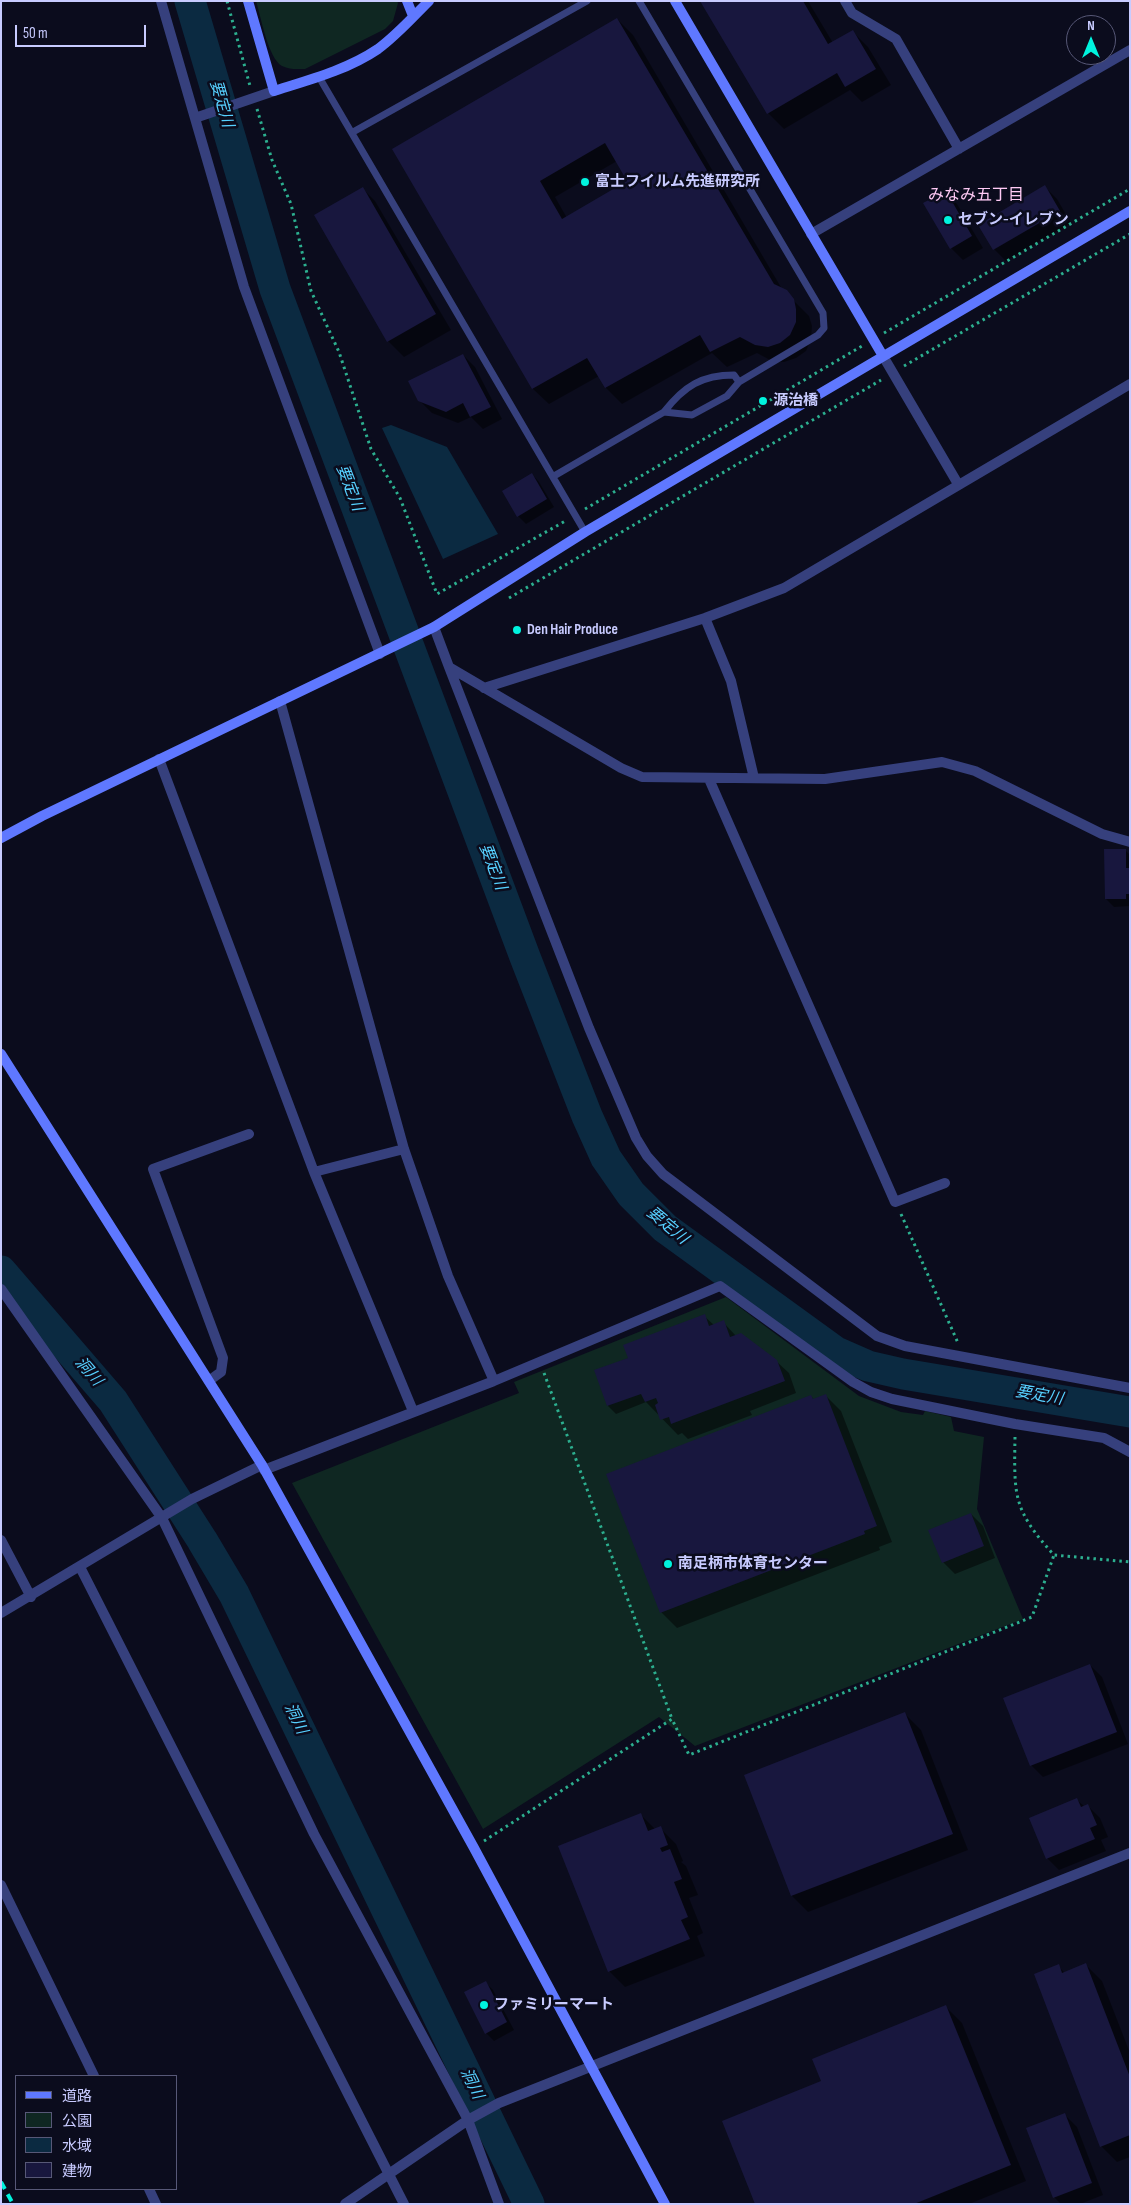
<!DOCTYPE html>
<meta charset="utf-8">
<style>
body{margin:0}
#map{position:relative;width:1131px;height:2205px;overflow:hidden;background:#0b0c1d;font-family:"Sofia Sans Condensed","Noto Sans JP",sans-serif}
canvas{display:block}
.frame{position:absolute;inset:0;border:2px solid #c8cbff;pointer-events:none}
.legend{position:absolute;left:15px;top:2075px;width:162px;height:115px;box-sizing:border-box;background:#0b0c1d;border:1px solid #575877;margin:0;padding:6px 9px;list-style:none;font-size:15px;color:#c8cbff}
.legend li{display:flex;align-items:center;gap:10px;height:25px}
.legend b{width:25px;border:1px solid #575877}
.north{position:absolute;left:1066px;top:15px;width:50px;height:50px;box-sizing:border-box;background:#0b0c1d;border:1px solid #575877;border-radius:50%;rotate:0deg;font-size:14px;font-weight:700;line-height:20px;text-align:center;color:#c8cbff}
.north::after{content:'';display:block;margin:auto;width:18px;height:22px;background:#00f3de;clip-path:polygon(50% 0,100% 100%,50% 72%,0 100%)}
.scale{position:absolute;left:15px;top:25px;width:131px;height:22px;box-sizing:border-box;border:2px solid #c8cbff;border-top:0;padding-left:6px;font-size:15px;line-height:18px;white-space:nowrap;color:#c8cbff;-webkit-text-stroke:4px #0b0c1d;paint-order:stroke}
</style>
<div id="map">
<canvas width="1131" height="2205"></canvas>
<div class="frame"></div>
<ul class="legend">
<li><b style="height:6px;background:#5f78ff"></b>道路</li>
<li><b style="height:14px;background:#0f2722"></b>公園</li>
<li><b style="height:14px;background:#0b2a41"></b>水域</li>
<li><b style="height:14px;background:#18173e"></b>建物</li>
</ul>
<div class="north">N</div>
<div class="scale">50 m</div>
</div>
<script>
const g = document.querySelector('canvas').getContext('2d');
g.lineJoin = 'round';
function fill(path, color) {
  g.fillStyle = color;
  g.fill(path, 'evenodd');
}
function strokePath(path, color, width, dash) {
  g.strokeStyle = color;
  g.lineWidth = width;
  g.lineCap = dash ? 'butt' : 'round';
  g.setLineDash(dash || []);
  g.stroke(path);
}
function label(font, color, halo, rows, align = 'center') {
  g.font = font + ' "Sofia Sans Condensed","Noto Sans JP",sans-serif';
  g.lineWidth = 5;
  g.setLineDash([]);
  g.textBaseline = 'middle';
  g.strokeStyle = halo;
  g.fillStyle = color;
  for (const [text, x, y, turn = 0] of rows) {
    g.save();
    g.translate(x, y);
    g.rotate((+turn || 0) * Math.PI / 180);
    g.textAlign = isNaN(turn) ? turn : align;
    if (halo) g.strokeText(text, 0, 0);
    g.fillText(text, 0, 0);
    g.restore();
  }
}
const green = new Path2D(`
 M256,1H397L398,3L393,21L385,29L305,69C297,69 290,70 282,66C268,58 261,17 256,1Z
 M726,1297L859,1396L901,1412L923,1415L925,1411L951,1417L954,1431L984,1437L977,1509L1023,1619L695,1746L659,1717L483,1829L292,1483L519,1393L514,1382Z`);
const water = new Path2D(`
 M391,425L447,447L498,534L443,559L382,428Z`);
const shadow = new Path2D(`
 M702,1H808L833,43L852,31L868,47L891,85L862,102L850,90L784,129L768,113Z
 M617,19L633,35L782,289L809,316L812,326L811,339L806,351L796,358L784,362L772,361L757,353L727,367L712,353L622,404L606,388L599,376L549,404L533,389L394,149ZM617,161L629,182L567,218L555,197Z
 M1045,187L1057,199L1071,223L1006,261L994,249Z
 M363,189L375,201L451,330L404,357L388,341Z
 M945,193L957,204L983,248L963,260L951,248Z
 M463,355L475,367L502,419L483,429L471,417L458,423L432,413L419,400Z
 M532,474L539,482L554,507L526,524L518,516Z
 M1125,850L1130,855V906L1114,907L1106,899Z
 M704,1316L714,1325L723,1322L736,1336L776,1361L789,1373L796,1393L750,1411L752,1415L688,1439L682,1433L678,1435L646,1402L616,1414L608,1406L595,1371L629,1358Z
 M825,1395L841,1411L892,1542L879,1547L880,1550L677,1628L661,1612L811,1396L814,1400Z
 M971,1514L983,1526L995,1558L955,1574L943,1562Z
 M1090,1665L1102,1677L1128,1744L1043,1777L1031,1765Z
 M905,1714L921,1730L968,1850L808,1912L792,1896L745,1776Z
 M1077,1800L1085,1807L1088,1806L1100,1818L1108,1837L1101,1840L1106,1851L1059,1870L1047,1858Z
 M641,1815L656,1830L660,1828L676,1844L683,1861L681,1862L686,1866L698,1895L689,1898L703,1933L697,1936L705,1956L625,1987L609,1971Z
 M1086,1965L1102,1981L1130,2053V2157L1117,2162L1101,2146L1058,1966L1065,1973Z
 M485,1982L493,1990L514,2030L494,2041L486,2033Z
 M946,2007L962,2023L1026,2181L969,2204H756L822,2082Z
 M1065,2115L1077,2127L1103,2195L1080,2204H1061L1054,2197Z`);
const river = new Path2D(`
 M190,1L275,289L525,957L587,1116L606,1158L631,1194L665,1228L836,1352L868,1366L903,1374L1130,1412
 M1,1271L113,1401L202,1540L234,1594L529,2204`);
const building = new Path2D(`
 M700,1H803L828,44L853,30L876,69L845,87L837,73L767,114Z
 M617,18L774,284L787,290L794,299L796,309V322L790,335L780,343L768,347L755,345L740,337L710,352L700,335L605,388L587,358L532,389L392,149ZM605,143L627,181L562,219L540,181Z
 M1045,185L1060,211L993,250L978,225Z
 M363,187L436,314L387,342L314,215Z
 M946,191L972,236L950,249L923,203Z
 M463,354L491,407L470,417L463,403L446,412L418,401L408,381Z
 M532,473L547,499L517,517L502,491Z
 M1104,849H1126V868H1130V894H1126V899H1105Z
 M705,1314L709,1326L724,1320L730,1337L741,1333L777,1360L785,1381L671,1424L669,1417L660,1420L655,1405L658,1403L656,1398L645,1402L641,1394L607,1406L594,1370L628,1358L623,1345Z
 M826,1394L877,1526L864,1531L865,1534L660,1613L606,1474L811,1395L813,1399Z
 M971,1513L984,1546L942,1563L928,1530Z
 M1090,1664L1117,1732L1030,1766L1003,1698Z
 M905,1712L953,1834L791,1896L744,1775Z
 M1077,1798L1081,1807L1088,1804L1097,1825L1090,1828L1095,1839L1046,1859L1029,1818Z
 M641,1813L648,1831L661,1826L668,1845L660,1848L662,1852L670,1849L682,1879L674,1882L688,1917L681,1920L690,1939L608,1972L558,1846Z
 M1086,1963L1130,2077V2135L1100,2147L1034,1974L1059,1964L1062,1973Z
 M486,1981L507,2022L485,2034L464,1992Z
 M946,2005L1011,2165L914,2204H755L722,2121L821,2081L812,2059Z
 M1065,2113L1092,2183L1053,2198L1026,2128Z`);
const path = new Path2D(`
 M227,1L250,86
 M257,109L272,160L291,204L311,291L339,352L371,449L400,498L437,594L567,520
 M884,333L1130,189
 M904,366L1130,234
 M585,509L862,346
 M509,598L881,380
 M901,1214L958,1343
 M544,1373L672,1719
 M1015,1437C1014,1496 1013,1510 1054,1555L1130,1562
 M484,1841L672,1719L689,1755L1032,1617L1054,1555`);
const lane = new Path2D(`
 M319,77L585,532
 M353,132L587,1
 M664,412C684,386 702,375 734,375L739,382
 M554,476L664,412L692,415L727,396L739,382L818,335L824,328L823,313L639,1`);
const street = new Path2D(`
 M161,1L244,287L380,654
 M845,1L852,13L896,39L959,149
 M195,118L274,91
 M811,234L1130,50
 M883,356L958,484
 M705,618L731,681L754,778
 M434,627L449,667L621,768L642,777L825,779L942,762L975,771L1102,834L1130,842
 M449,667L589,1028L636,1138L647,1156L663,1174L877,1336L905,1346L1130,1388
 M484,688L705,618L784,588L1130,384
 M280,701L404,1149L448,1276L494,1381
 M159,759L314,1172L413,1411
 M709,779L895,1202L945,1183
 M314,1172L404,1149
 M1,1289L162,1518L314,1834L468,2120L499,2204
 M210,1380L221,1372L223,1358L153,1169L249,1134
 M264,1470L494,1381L720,1286L853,1382L871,1392L892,1399L1015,1424L1104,1438L1130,1452
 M1,1540L31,1597
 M80,1567L404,2204
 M1,1613L192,1499L262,1465
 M1,1885L94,2076
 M149,2189L156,2204
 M345,2204L468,2120L499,2103L1130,1853`);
const secondary = new Path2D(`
 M248,1L274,91C309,80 347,70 378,49C396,36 413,17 429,1
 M407,1L413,16
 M675,1L883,356
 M1,838L42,816L434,627L585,532L1130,211
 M1,1054L262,1465L474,1848L665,2204`);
const rail = new Path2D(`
 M1,2182L13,2204`);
const markers = [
 [585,182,5,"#00f3de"],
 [948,220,5,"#00f3de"],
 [763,401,5,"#00f3de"],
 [517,630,5,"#00f3de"],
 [668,1564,5,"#00f3de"],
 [484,2005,5,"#00f3de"]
];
const poiNames = [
 ["富士フイルム先進研究所",595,182],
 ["セブン-イレブン",958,220],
 ["源治橋",773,401],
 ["Den Hair Produce",527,630],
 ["南足柄市体育センター",678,1564],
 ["ファミリーマート",494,2005]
];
const waterNames = [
 ["要定川",221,104,74],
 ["要定川",349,488,69],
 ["要定川",492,867,69],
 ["要定川",667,1226,40],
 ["洞川",88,1372,49],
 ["要定川",1039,1396,10],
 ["洞川",295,1719,64],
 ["洞川",471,2084,64]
];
const neighbourhoodNames = [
 ["みなみ五丁目",976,196]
];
fill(green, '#0f2722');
fill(water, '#0b2a41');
fill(shadow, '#0007');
strokePath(river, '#0b2a41', 31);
fill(building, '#18173e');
strokePath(path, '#2caf8f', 3, [2.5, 4]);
strokePath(lane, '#36407d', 7);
strokePath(street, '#36407d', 10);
strokePath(secondary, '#5f78ff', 10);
strokePath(rail, '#00f3de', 4, [8, 6]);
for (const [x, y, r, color] of markers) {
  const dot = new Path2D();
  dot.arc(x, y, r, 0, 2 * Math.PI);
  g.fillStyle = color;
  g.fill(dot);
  strokePath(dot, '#0b0c1d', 2);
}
label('bold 15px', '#c8cbff', '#0b0c1d', poiNames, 'left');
label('italic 16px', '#56d0ff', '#0b0c1d', waterNames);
label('16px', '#ffcaf5', '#0b0c1d', neighbourhoodNames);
</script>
